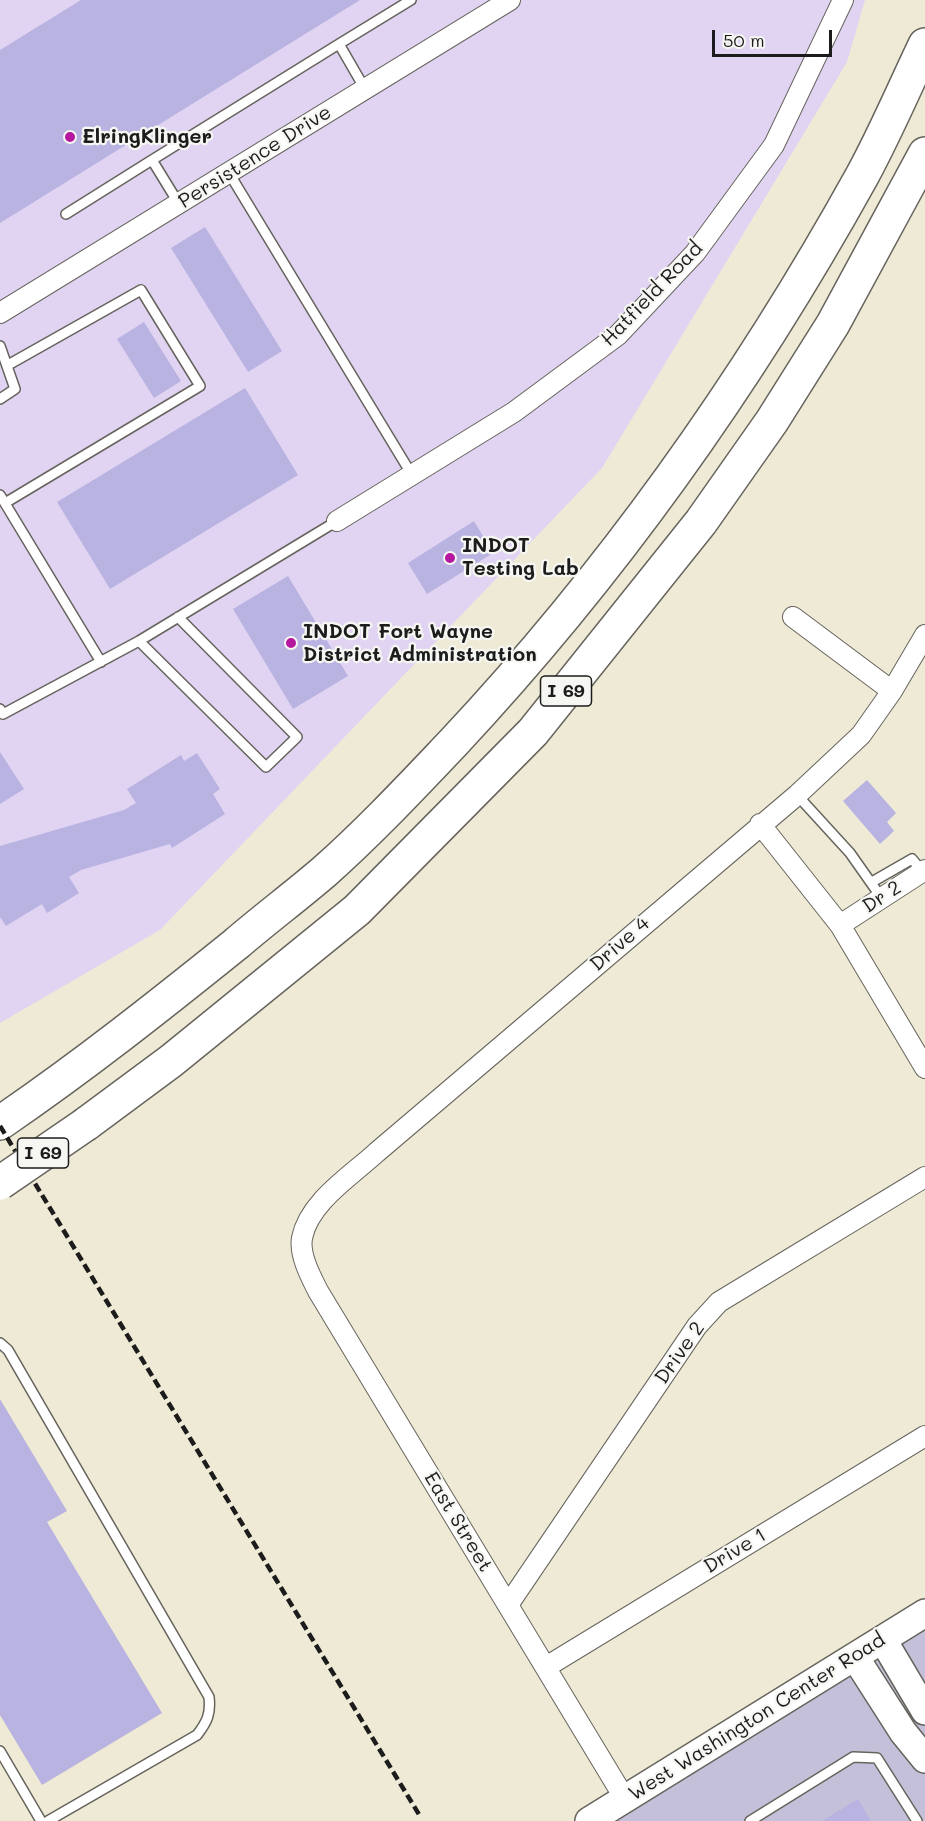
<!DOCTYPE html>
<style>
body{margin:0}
#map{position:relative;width:925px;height:1821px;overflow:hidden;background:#efead5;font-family:Mali,sans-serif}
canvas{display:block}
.scale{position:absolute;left:712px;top:30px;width:120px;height:27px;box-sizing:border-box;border:3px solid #1c1c1c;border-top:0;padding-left:8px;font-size:18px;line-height:21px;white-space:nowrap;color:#1c1c1c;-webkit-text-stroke:4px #f6f6f2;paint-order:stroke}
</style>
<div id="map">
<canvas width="925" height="1821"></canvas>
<div class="scale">50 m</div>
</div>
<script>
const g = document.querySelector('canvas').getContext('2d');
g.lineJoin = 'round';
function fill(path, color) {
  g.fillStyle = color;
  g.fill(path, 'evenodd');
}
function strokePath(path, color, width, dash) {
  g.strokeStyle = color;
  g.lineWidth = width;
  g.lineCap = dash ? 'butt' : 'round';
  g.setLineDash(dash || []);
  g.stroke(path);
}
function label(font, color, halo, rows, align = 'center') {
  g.font = font + ' Mali,sans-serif';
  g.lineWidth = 4.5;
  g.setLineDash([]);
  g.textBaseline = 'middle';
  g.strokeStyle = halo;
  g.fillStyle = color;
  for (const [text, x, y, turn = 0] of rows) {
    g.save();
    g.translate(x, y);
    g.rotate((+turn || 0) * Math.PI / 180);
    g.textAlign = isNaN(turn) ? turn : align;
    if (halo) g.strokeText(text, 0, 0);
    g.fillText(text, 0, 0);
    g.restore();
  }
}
const built = new Path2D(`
 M0,0H865L847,62L602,468L160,930L0,1023Z`);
const industrial = new Path2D(`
 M925,1623V1821H603Z`);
const building = new Path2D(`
 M81,0H360L0,223V50Z
 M205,227L282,351L248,372L171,248Z
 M144,322L181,381L154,398L117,339Z
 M245,388L298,475L110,589L57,502Z
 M474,521L493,553L427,594L408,563Z
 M288,576L348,676L293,709L233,609Z
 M0,752L24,789L0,804Z
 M197,753L220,789L213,794L225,814L172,848L170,844L81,870L69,877L79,893L47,913L42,904L6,926L0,917V846L124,810L136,803L127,789L181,755L184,761Z
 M867,780L896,813L887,822L894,831L880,844L843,801Z
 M0,1399L67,1511L47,1522L162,1713L42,1785L0,1715Z
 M858,1799L871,1821H822Z`);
const lane = new Path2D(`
 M339,44L411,0
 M229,173L412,475
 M179,204L152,160L339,44L365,89
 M66,214L152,160
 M0,346L15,389L0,399
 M0,495L101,662
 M5,503L200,386L141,290L8,365
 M139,641L266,767L297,737L178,617
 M0,709L3,714L139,641L337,521
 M797,795L850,853L881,897
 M872,882L912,859L922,871
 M0,1343L8,1350L209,1697C211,1714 207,1722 197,1735L48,1821
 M0,1751L41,1821
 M750,1821L853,1757L877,1758L917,1821`);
const street = new Path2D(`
 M0,313L510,0
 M337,521L514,412L618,335L695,253L774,145L843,0
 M793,617L892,691
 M760,824L840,925L925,1068
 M840,925L925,870
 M508,1605L697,1326L719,1302L925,1177
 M546,1667L925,1436
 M625,1799L318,1291C311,1277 299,1255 302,1238C309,1202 351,1176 377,1152L797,795L861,735L892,691L925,635`);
const secondary = new Path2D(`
 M883,1640L925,1711
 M855,1657L903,1732L925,1759
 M589,1821L925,1613`);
const highway = new Path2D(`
 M0,1123C82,1067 159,1006 236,944C265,919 296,896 325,871C370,831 412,786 453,743C613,572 749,380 862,176C885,134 904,89 925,45
 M86,1124L171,1061L357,910L533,732L701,522L772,421L833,324L925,154`);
const rail = new Path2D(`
 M0,1126L420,1816`);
const highwayBridge = new Path2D(`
 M0,1183L86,1124`);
const markers = [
 [70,137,6,"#b5179e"],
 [450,558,6,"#b5179e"],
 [291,643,6,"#b5179e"]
];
const shields = [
 [566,691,51],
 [43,1153,51]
];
const shieldNames = [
 ["I 69",566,691],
 ["I 69",43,1153]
];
const poiNames = [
 ["ElringKlinger",82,137],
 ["INDOT",462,546],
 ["Testing Lab",462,569],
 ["INDOT Fort Wayne",303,632],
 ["District Administration",303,655]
];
const streetNames = [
 ["Persistence Drive",255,157,-32],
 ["Hatfield Road",652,294,-46],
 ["Dr 2",882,897,-33],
 ["Drive 4",620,944,-41],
 ["Drive 2",680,1353,-55],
 ["East Street",458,1522,59],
 ["Drive 1",735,1551,-31],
 ["West Washington Center Road",757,1717,-32]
];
fill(built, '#e1d4f3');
fill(industrial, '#c5c0da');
fill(building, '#b9b3e1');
strokePath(lane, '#66645d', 12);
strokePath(street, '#66645d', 22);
strokePath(secondary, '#66645d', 30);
strokePath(highway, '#66645d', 36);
strokePath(lane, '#fff', 9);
strokePath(street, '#fff', 20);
strokePath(secondary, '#fff', 27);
strokePath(highway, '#fff', 33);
strokePath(rail, '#1c1c1c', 4.5, [9, 4.5]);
strokePath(highwayBridge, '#66645d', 36, []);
strokePath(highwayBridge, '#fff', 33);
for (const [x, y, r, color] of markers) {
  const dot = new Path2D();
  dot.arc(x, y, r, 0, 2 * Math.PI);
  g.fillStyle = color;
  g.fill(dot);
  strokePath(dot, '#f6f6f2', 2);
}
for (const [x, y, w] of shields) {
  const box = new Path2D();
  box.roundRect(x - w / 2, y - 15, w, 30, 4.5);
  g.fillStyle = '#f6f6f2';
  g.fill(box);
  strokePath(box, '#1c1c1c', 1.5);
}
label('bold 18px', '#1c1c1c', null, shieldNames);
label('bold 20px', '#1c1c1c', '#f6f6f2', poiNames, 'left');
label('20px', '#1c1c1c', '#f6f6f2', streetNames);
</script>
